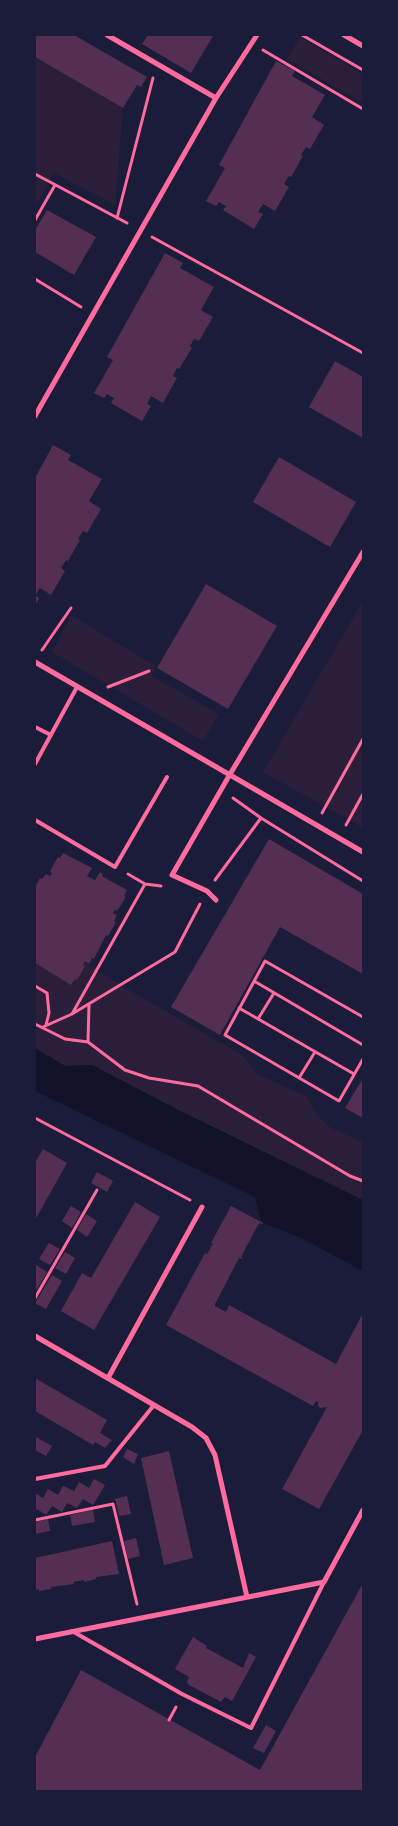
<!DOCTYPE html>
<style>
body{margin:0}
#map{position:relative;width:398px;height:1826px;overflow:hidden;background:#1b1b3a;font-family:"Sofia Sans Condensed",sans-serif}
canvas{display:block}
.frame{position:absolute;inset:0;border:36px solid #1b1b3a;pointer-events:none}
</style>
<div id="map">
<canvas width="398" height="1826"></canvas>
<div class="frame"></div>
</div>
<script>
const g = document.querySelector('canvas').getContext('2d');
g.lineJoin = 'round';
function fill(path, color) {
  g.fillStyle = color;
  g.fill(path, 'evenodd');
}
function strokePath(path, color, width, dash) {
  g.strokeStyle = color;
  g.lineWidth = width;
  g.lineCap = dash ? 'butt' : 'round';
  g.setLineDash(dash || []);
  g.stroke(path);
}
const green = new Path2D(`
 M300,37L363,74V103L287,59Z
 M35,57L123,108L115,205L54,173L35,207Z
 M363,601V828L263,772Z
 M71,615L155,666L152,676L219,714L203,741L52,652Z
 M85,962L134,993L242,1055L257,1074L306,1096L317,1115L331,1128L363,1142V1200L180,1111L92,1065L65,1066L35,1048V963L72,984Z`);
const water = new Path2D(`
 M35,1048L65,1066L92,1065L180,1111L363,1200V1271L301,1238L261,1222L255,1197L35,1091Z`);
const building = new Path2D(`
 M35,35H74L147,77L141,87L137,85L123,108L35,57Z
 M148,35H211L213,36L191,73L142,44Z
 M276,61L295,71L292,76L325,95L312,117L324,125L310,149L306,147L301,155L303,156L291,177L289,176L284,184L289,187L275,211L263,204L258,212L263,214L254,229L223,210L226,206L219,202L216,206L206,201L225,168L219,165Z
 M47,210L96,237L74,275L35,252V230Z
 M165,253L183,263L180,268L214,287L201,310L213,317L199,341L194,339L190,346L192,348L179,369L177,368L173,376L177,378L163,403L151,396L147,404L151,406L142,421L111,403L114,398L107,394L104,398L94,393L113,360L107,357Z
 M335,361L363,377V438L309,407Z
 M53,445L71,455L68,460L102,479L89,501L101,509L87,533L83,531L78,539L80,540L68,561L66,560L61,568L65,571L51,595L40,588L35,596L39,598L35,606V478Z
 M279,457L356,502L330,547L253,502Z
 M206,584L277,626L228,709L157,668Z
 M269,839L363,894V974L280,927L220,1035L171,1007Z
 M63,853L92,868L87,876L95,880L100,872L103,874L102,876L127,890L124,896L126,897L117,911L115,909L113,913L117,915L114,921L116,922L108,936L106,935L94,959L92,958L89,964L85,961L83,965L85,966L77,980L75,979L71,985L35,963V887L40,878L42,879L46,874L50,876L52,873L50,871L58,857L60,858Z
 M363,1078V1118L345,1108Z
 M43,1149L67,1163L35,1220V1163Z
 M97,1172L113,1181L107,1192L91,1183Z
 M135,1202L160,1217L94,1330L61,1311L82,1273L91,1278Z
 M71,1206L81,1212L72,1228L62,1221Z
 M231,1206L263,1223V1224L259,1223L241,1257L244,1259L239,1258L215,1304V1306L226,1312L229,1305L336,1364L363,1313V1430L319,1509L282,1489L327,1407L320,1408L318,1406V1402L316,1401L313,1406L166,1325L205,1253L207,1254L213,1243H211Z
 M86,1214L97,1221L87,1237L77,1230Z
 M49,1243L60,1249L50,1265L39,1259Z
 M65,1252L75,1258L66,1274L55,1268Z
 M36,1265L47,1272L35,1292V1267Z
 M52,1275L62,1281L46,1309L35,1303Z
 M35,1378L107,1420L100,1433L112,1440L105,1448L95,1442L93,1445L35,1411Z
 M36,1437L52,1446L46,1456L35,1450Z
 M127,1449L138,1454L134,1464L123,1457Z
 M169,1451L193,1558L164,1565L141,1458Z
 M94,1479L105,1485L93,1505L83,1499L77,1508L67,1503L62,1512L52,1506L46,1515L37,1509L35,1512V1493L43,1498L48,1489L58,1495L63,1486L74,1491L79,1482L89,1488Z
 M127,1496L131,1514L119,1516L115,1499Z
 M93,1510L95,1522L72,1526L70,1515Z
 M48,1519L50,1531L35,1534V1522Z
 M136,1538L140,1556L128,1559L124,1541Z
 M112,1541L119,1574L96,1577V1579L84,1582V1580L73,1582L74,1584L51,1587V1589L39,1591V1589L35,1590V1558Z
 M363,1583V1791H35V1757L81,1670L260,1770Z
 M193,1637L207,1646L206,1648L243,1668L249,1653L256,1657L232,1701L225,1697L221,1702L189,1685L187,1682L189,1677L175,1669Z
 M266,1725L276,1731L264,1753L253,1748Z`);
const path = new Path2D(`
 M302,35L363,70
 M263,50L363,109
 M35,174L127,223
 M117,218L153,78
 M35,220L55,185
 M152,237L363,353
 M35,279L81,307
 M42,650L71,608
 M108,687L149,671
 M233,798L261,818L363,881
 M322,813L363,739
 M346,825L363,794
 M128,874L145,884L161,886
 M215,880L261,818
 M254,981L363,1045
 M35,986L47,993L49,1013L46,1025
 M239,1008L354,1074
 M72,1014L175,952L200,904
 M363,1017L265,961L225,1035L339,1101L363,1059
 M258,1019L274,993
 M35,1024L65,1039L88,1042L125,1070L149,1078L198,1086L350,1176L363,1181
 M43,1027L72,1014L145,884
 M88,1042L89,1004
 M299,1078L315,1052
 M35,1118L190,1200
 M35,1298L97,1190
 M35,1520L113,1504L137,1604
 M169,1720L176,1707`);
const service = new Path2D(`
 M35,727L51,735
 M35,764L77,687
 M35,820L115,867L167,777
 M35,1479L105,1466L154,1405
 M72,1631L182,1694L251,1728L324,1582`);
const minor = new Path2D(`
 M107,35L216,98
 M344,35L363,46
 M35,416L216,98L257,35
 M35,662L363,852
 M216,900L207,891L172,875L229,776L363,552
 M35,1336L192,1427L206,1438L215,1455L247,1597
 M108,1378L202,1207
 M35,1639L324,1582L363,1510`);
fill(green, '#2a1e3b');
fill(water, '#12122b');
fill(building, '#542f53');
strokePath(path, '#ff6b9d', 3);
strokePath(service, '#ff6b9d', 4);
strokePath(minor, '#ff6b9d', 5);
</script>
